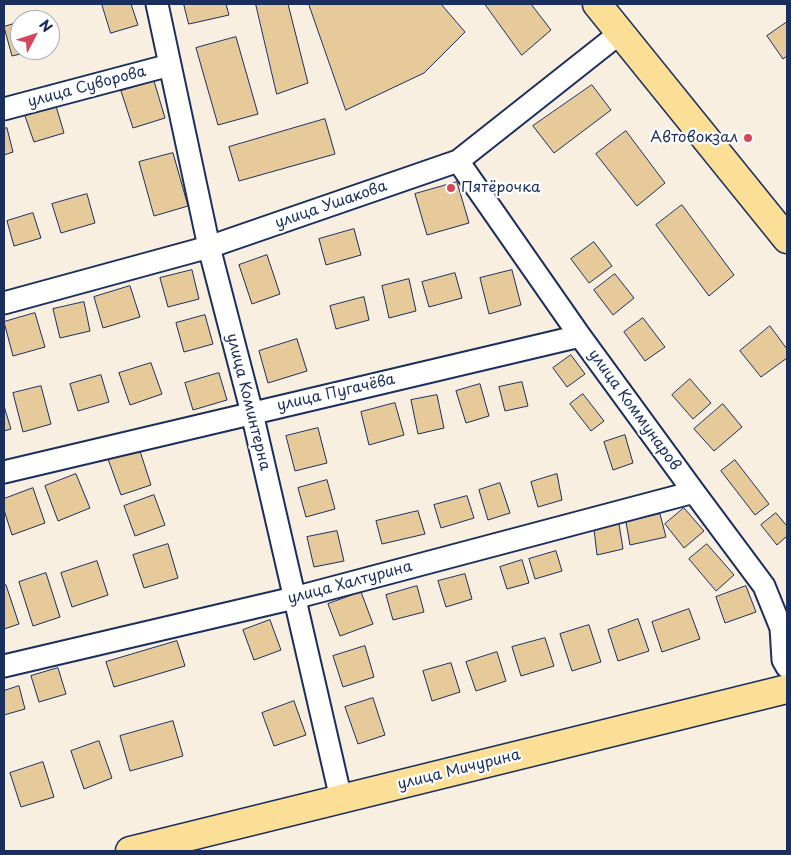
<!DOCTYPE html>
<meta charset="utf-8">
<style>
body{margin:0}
#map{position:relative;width:791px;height:855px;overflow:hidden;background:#f8efe1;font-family:"Playpen Sans",sans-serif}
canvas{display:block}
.frame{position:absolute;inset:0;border:5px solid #1b2f5e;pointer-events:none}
.north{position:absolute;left:10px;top:10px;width:50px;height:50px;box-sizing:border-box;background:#fff;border:1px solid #a4acbf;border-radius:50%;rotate:50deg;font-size:14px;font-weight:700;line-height:20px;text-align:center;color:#1b2f5e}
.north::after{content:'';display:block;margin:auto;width:18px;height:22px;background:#d1495b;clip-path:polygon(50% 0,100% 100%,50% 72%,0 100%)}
</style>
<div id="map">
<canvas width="791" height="855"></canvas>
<div class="frame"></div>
<div class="north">N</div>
</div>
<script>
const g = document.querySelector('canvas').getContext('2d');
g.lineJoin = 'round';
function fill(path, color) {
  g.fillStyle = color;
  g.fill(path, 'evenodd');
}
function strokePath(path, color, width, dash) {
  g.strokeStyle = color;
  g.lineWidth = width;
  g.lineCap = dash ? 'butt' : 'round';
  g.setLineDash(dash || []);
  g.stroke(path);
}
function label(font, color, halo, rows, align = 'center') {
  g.font = font + ' "Playpen Sans",sans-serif';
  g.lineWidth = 4.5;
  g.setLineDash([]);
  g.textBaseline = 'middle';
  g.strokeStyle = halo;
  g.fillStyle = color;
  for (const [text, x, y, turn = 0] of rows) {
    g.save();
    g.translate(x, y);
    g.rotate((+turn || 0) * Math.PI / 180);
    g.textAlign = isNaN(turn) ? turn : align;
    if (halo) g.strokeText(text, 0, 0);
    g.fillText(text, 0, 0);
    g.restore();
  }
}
const building = new Path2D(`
 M102,4H131L138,25L111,33Z
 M184,4H226L229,15L189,24Z
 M256,4H288L308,83L277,94Z
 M309,4H441L465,32L424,73L346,110Z
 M485,4H531L551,30L522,55Z
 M20,22V50H36L12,56L4,27Z
 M787,22V56L783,59L767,36Z
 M236,37L258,114L218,125L196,48Z
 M154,81L165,118L133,128L121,91Z
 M592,85L611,110L554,153L533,126Z
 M56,106L64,133L34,142L25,116Z
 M325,119L335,154L239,181L229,147Z
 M7,128L13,152L4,155V129Z
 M626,131L665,183L637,206L596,154Z
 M173,153L188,206L154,216L139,162Z
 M457,182L469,223L427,235L415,194Z
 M87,194L95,223L61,233L52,204Z
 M682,205L734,275L709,296L656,225Z
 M33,213L41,238L14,246L7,221Z
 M354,229L361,255L326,265L319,239Z
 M594,242L612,266L589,283L571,259Z
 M267,255L280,294L252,304L239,265Z
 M192,270L199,299L168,307L160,278Z
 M512,270L521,305L489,314L480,278Z
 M455,273L462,298L429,307L422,282Z
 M615,274L634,298L613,315L594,290Z
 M409,279L416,311L389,318L382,286Z
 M130,286L140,317L103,328L94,297Z
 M364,297L369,320L336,329L330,306Z
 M84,302L90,331L60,338L53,309Z
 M35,313L45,347L13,356L4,322Z
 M205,315L213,344L184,352L176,323Z
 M643,318L665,347L645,361L624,332Z
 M770,326L787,349V358L761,377L740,351Z
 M297,339L307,371L268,383L259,351Z
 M571,355L585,374L567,387L553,368Z
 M151,363L162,394L130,405L119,373Z
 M219,373L227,400L193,410L185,383Z
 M101,375L109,402L78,411L70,384Z
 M690,379L711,403L693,419L672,395Z
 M522,382L528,406L505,411L499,387Z
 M480,384L489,416L466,423L456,391Z
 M41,386L51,424L23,432L13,393Z
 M583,394L604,421L591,431L570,404Z
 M437,395L444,428L418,434L411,400Z
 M395,403L404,435L369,445L361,412Z
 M723,404L742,427L714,451L694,429Z
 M4,406L11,429L4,431Z
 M318,428L327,463L295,471L286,436Z
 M625,435L633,463L613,470L604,442Z
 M139,448L151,485L121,495L108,459Z
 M735,460L769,504L755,515L721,471Z
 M76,474L90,508L58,521L45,486Z
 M557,474L562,500L538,507L531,482Z
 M327,480L335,509L306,517L298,488Z
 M500,483L510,513L488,520L479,490Z
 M33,488L45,523L12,535L4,510V499Z
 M154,495L165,525L135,536L124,506Z
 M467,496L474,518L441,528L434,505Z
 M684,508L704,531L684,548L665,524Z
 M418,511L425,534L382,544L376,521Z
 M776,513L787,526V536L777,545L761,525Z
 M660,514L666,537L630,545L626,522Z
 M619,524L623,549L597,555L594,529Z
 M337,531L344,561L314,567L307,537Z
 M168,544L178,578L144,588L133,555Z
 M707,544L734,575L716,591L689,559Z
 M556,551L562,571L535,579L529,559Z
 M522,560L529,583L507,589L500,567Z
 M97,561L108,595L72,607L61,573Z
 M46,573L60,617L33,626L19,582Z
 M465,574L472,599L446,607L438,581Z
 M6,585L19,624L4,629V586Z
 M417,586L424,612L393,620L386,595Z
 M746,586L756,612L725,623L716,597Z
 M361,592L373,624L340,636L328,604Z
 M689,609L700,639L662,652L652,622Z
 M638,619L649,651L618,661L608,630Z
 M270,620L281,650L254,660L243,630Z
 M589,625L601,662L572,671L560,634Z
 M545,638L554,666L521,676L512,647Z
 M177,641L185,666L114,687L106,662Z
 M365,646L374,677L343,687L333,656Z
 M497,652L506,681L476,691L466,662Z
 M451,663L460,692L432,701L423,671Z
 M58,668L66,694L39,702L31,676Z
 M19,686L25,709L4,715V691Z
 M373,698L385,735L358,744L345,707Z
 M294,701L306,735L274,746L262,713Z
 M173,721L183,756L130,771L120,736Z
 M99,741L112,778L84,789L71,751Z
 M43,762L54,797L21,807L10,773Z`);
const minor = new Path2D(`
 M157,4L209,247L252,413L341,799
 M4,109L170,65
 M458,161L580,336L694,492L764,586L781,628L783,660L787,667
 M4,303L209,247L458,161L620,33
 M4,472L580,336
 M4,666L294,598L694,492`);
const major = new Path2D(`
 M130,851L787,689`);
const highway = new Path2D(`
 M597,4L787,239`);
const markers = [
 [748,138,5,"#d1495b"],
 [451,188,5,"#d1495b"]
];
const streetNames = [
 ["улица Суворова",87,87,-15],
 ["улица Ушакова",331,205,-19],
 ["улица Пугачёва",336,393,-13],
 ["улица Коминтерна",248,402,76],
 ["улица Коммунаров",634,410,54],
 ["улица Халтурина",350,583,-15],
 ["улица Мичурина",459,770,-14]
];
const poiNames = [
 ["Автовокзал",738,138],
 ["Пятёрочка",461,188,"left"]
];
fill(building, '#e6ca9a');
strokePath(building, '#1b2f5e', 1);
strokePath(minor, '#1b2f5e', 25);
strokePath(major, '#1b2f5e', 31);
strokePath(highway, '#1b2f5e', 31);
strokePath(minor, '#fff', 21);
strokePath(major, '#fbdf96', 28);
strokePath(highway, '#fbdf96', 28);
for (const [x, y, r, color] of markers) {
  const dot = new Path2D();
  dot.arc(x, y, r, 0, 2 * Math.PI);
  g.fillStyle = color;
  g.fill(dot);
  strokePath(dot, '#fff', 2);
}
label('15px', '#1b2f5e', '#fff', streetNames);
label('15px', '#1b2f5e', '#fff', poiNames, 'right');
</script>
